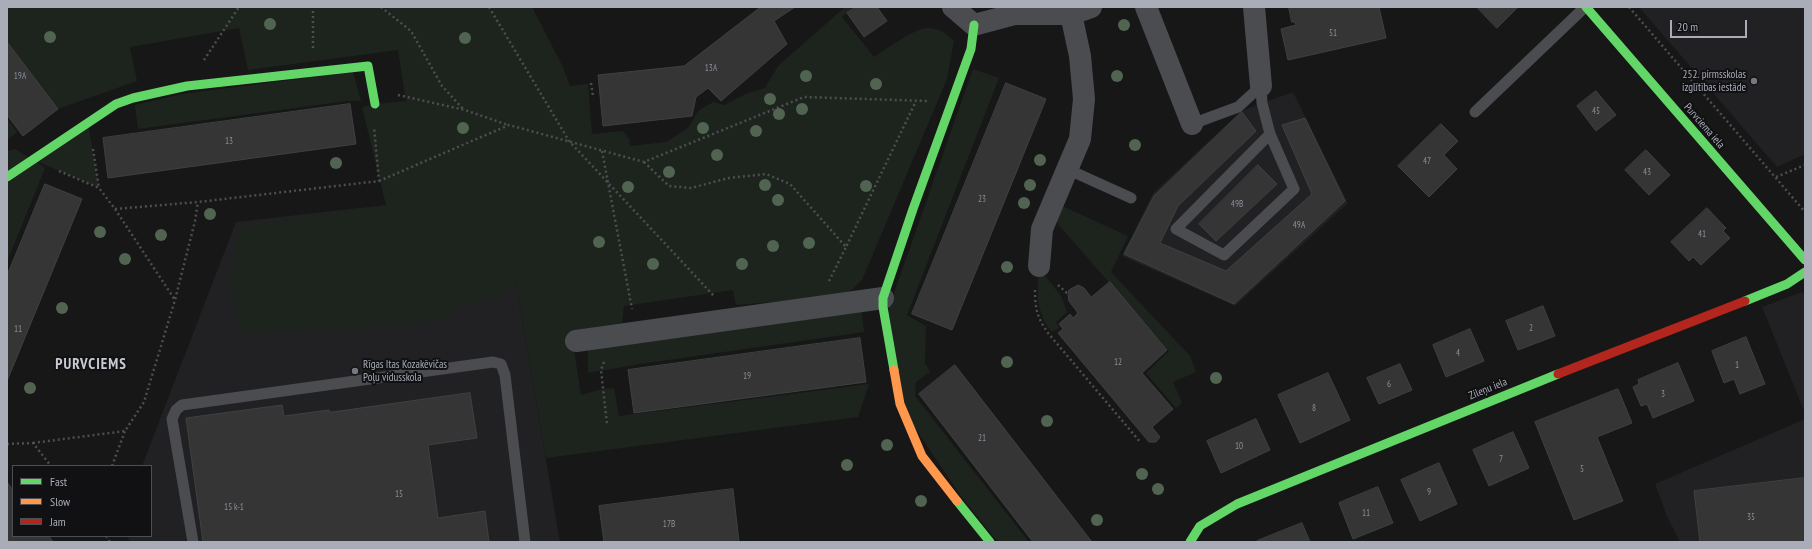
<!DOCTYPE html>
<meta charset="utf-8">
<style>
body{margin:0}
#map{position:relative;width:1812px;height:549px;overflow:hidden;background:#171717;font-family:"PT Sans Narrow",sans-serif}
canvas{display:block}
.frame{position:absolute;inset:0;border:8px solid #a8adb8;pointer-events:none}
.legend{position:absolute;left:12px;top:465px;width:140px;height:72px;box-sizing:border-box;background:#111113;border:1px solid #4d4f55;margin:0;padding:5px 7px;list-style:none;font-size:12px;color:#a8adb8}
.legend li{display:flex;align-items:center;gap:8px;height:20px}
.legend b{width:20px;border:1px solid #4d4f55}
.scale{position:absolute;left:1670px;top:20px;width:77px;height:18px;box-sizing:border-box;border:2px solid #a8adb8;border-top:0;padding-left:5px;font-size:12px;line-height:14px;white-space:nowrap;color:#a8adb8;-webkit-text-stroke:3px #111113;paint-order:stroke}
</style>
<div id="map">
<canvas width="1812" height="549"></canvas>
<div class="frame"></div>
<ul class="legend">
<li><b style="height:5px;background:#63d668"></b>Fast</li>
<li><b style="height:5px;background:#ff974d"></b>Slow</li>
<li><b style="height:5px;background:#b3261e"></b>Jam</li>
</ul>
<div class="scale">20 m</div>
</div>
<script>
const g = document.querySelector('canvas').getContext('2d');
g.lineJoin = 'round';
function fill(path, color) {
  g.fillStyle = color;
  g.fill(path, 'evenodd');
}
function strokePath(path, color, width, dash) {
  g.strokeStyle = color;
  g.lineWidth = width;
  g.lineCap = dash ? 'butt' : 'round';
  g.setLineDash(dash || []);
  g.stroke(path);
}
function label(font, color, halo, rows, align = 'center') {
  g.font = font + ' "PT Sans Narrow",sans-serif';
  g.lineWidth = 4;
  g.setLineDash([]);
  g.textBaseline = 'middle';
  g.strokeStyle = halo;
  g.fillStyle = color;
  for (const [text, x, y, turn = 0] of rows) {
    g.save();
    g.translate(x, y);
    g.rotate((+turn || 0) * Math.PI / 180);
    g.textAlign = isNaN(turn) ? turn : align;
    if (halo) g.strokeText(text, 0, 0);
    g.fillText(text, 0, 0);
    g.restore();
  }
}
const built = new Path2D(`
 M1639,7H1805V154L1777,167Z
 M1293,92L1348,203L1235,306L1122,256L1153,193L1241,111Z
 M386,205L516,284L560,542H131L126,536H151V466H142L236,222Z
 M1802,292L1805,295V413L1762,307Z
 M1805,419V542H1680L1667,516L1655,484Z`);
const green = new Path2D(`
 M7,7H532L563,67L570,86L588,84L592,134L623,131L629,139L630,146L666,142L688,128L698,111L713,102L724,105L746,94L765,88L778,66L845,7H853L842,17L874,57C884,50 916,28 927,28C937,28 947,33 954,41L947,79L862,280L845,296L736,305L733,290L624,306L622,323L571,331L581,395L602,389L614,388L619,416L869,384L858,417L546,458L516,284L499,297L463,305L437,321L400,325L243,334L229,285L239,227L386,205L362,107L375,104L406,101L398,50L248,70L239,28L130,47L137,81L58,109L7,42Z
 M973,69L999,78L907,315L926,326L925,363L930,372L916,382L915,396L1029,542H998L963,499L907,416L887,313Z
 M353,72L361,101H347L138,129L135,105L182,94Z
 M7,118L17,132L7,140Z
 M88,123L99,188L34,160L45,168L7,262V151L15,149L33,160Z
 M1058,204L1128,236L1111,272L1190,356L1196,372L1173,382L1182,403L1176,408L1146,373L1169,351L1058,224L1055,214Z
 M1043,273L1061,296L1067,312L1056,322L1059,328L1052,332C1038,315 1036,297 1039,275Z
 M861,305L864,332L640,364L588,373V344Z`);
const building = new Path2D(`
 M761,7H795L774,21L787,44L721,101L708,88L696,97L692,116L603,126L598,75L684,66Z
 M856,7H877L887,21L864,37L847,13Z
 M1289,7H1379L1386,38L1288,60L1281,29L1296,25L1295,22H1292Z
 M1477,7H1518L1497,28Z
 M7,42L58,109L23,136L7,115Z
 M1006,83L1046,99L952,330L912,314Z
 M1596,91L1616,115L1596,131L1577,106Z
 M350,104L356,144L108,178L103,138Z
 M1242,112L1256,131L1178,206L1160,243L1226,271L1312,194L1282,125L1305,118L1345,201L1234,304L1124,254L1154,196Z
 M1441,124L1458,141L1444,155L1457,169L1429,197L1398,166Z
 M1646,150L1670,175L1649,195L1625,170Z
 M1258,165L1277,184L1216,241L1199,224Z
 M45,184L82,199L7,381V276Z
 M1707,208L1726,228L1723,231L1730,238L1701,265L1693,257L1689,261L1671,242Z
 M1110,282L1167,350L1142,373L1173,409L1152,427L1160,437L1156,442H1149L1058,333L1063,329L1059,324L1070,314L1073,318L1078,313L1069,301L1068,294L1069,290L1078,285L1084,288L1091,297Z
 M1543,306L1555,336L1518,350L1506,321Z
 M1470,329L1484,361L1446,377L1433,345Z
 M1746,337L1765,384L1740,394L1734,379L1724,383L1712,351Z
 M860,338L866,382L634,413L628,370Z
 M1678,363L1694,401L1653,418L1647,404L1641,406L1633,387L1639,384L1638,380Z
 M1400,364L1412,390L1379,404L1367,378Z
 M955,365L1092,542H1033L919,394Z
 M1328,373L1350,420L1300,443L1278,395Z
 M1618,389L1632,423L1597,437L1623,501L1574,520L1535,422Z
 M470,393L477,438L428,445L438,518L485,511L489,542H203L186,418L282,405L284,416L329,410L330,412Z
 M1256,419L1270,450L1221,473L1207,441Z
 M1513,432L1529,468L1489,486L1473,450Z
 M1439,463L1457,504L1420,521L1401,480Z
 M1805,478V542H1700L1694,491Z
 M7,482L13,490V536H49L53,542H7Z
 M1378,487L1393,523L1353,539L1339,503Z
 M733,489L739,542H604L599,506Z
 M1302,523L1310,542H1257V541Z`);
const path = new Path2D(`
 M381,7L411,31L442,86L464,110
 M489,7L569,141L714,296
 M1629,7L1805,212
 M313,48V7
 M204,60L239,7
 M591,83L593,96
 M398,95L465,110L508,125
 M93,149L99,188
 M602,151L632,309
 M644,162L669,186L691,188L729,178L766,174L790,184L846,247L916,101
 M59,171L99,188L115,209L175,300
 M1776,177L1805,165
 M379,181L509,125L644,162L804,97L927,101
 M115,209L198,202L379,181L374,127
 M829,281L846,247
 M1058,285L1068,294
 M1035,290C1035,309 1037,317 1048,333L1141,443
 M604,362L601,370L607,424
 M33,443L125,431L144,402L175,300L195,221L198,202
 M7,444L33,443L51,466
 M112,466L125,431
 M106,536L110,542`);
const lane = new Path2D(`
 M1261,86L1262,103L1270,134L1176,229L1224,255L1294,189L1270,134
 M1475,112L1585,7
 M1192,124L1238,107L1261,86
 M1067,169L1131,198
 M193,542L172,419L176,410L182,405L493,362L501,364L505,375L525,542`);
const street = new Path2D(`
 M953,7L974,25L1015,14H1071L1091,7
 M1146,7L1192,124
 M1254,7L1261,86
 M1039,266L1042,229L1080,139L1084,99L1080,56L1071,14
 M576,341L883,298`);
const fast = new Path2D(`
 M1586,7L1805,260
 M7,177L116,104L133,98L187,86L368,66L375,104
 M1745,301L1787,284L1805,272
 M894,370L883,307V298L913,209L971,49L974,25
 M957,501L990,542
 M1190,542L1200,526L1237,504L1558,374`);
const slow = new Path2D(`
 M894,370L900,404L922,456L957,501`);
const jam = new Path2D(`
 M1558,374L1745,301`);
const trees = [
 [270,24],
 [1124,25],
 [50,37],
 [465,38],
 [806,76],
 [1117,76],
 [876,84],
 [770,99],
 [802,109],
 [779,114],
 [463,128],
 [703,128],
 [756,131],
 [1135,145],
 [717,155],
 [1040,160],
 [336,163],
 [669,172],
 [765,185],
 [1030,185],
 [866,186],
 [628,187],
 [778,200],
 [1024,203],
 [210,214],
 [100,232],
 [161,235],
 [599,242],
 [809,243],
 [773,246],
 [125,259],
 [653,264],
 [742,264],
 [1007,267],
 [62,308],
 [1007,362],
 [1216,378],
 [30,388],
 [1047,421],
 [887,445],
 [847,465],
 [1142,474],
 [1158,489],
 [921,501],
 [1097,520]
];
const markers = [
 [1754,81,4,"#757880"],
 [355,371,4,"#757880"]
];
const numberNames = [
 ["51",1333,33],
 ["13A",711,68],
 ["19A",20,76],
 ["45",1596,111],
 ["13",229,141],
 ["47",1427,161],
 ["43",1647,172],
 ["23",982,199],
 ["49B",1237,204],
 ["49A",1299,225],
 ["41",1702,234],
 ["2",1531,328],
 ["11",18,329],
 ["4",1458,353],
 ["12",1118,362],
 ["1",1737,365],
 ["19",747,376],
 ["6",1389,384],
 ["3",1663,394],
 ["8",1314,408],
 ["21",982,438],
 ["10",1239,446],
 ["7",1501,459],
 ["5",1582,469],
 ["9",1429,492],
 ["15",399,494],
 ["15 k-1",234,507],
 ["11",1366,513],
 ["35",1751,517],
 ["17B",669,524]
];
const poiNames = [
 ["252. pirmsskolas",1746,75],
 ["izglītības iestāde",1746,88],
 ["Rīgas Itas Kozakēvičas",363,365,"left"],
 ["Poļu vidusskola",363,378,"left"]
];
const streetNames = [
 ["Purvciema iela",1704,126,49],
 ["Zileņu iela",1488,389,-22]
];
const districtNames = [
 ["PURVCIEMS",91,365]
];
fill(built, '#212123');
fill(green, '#1d241e');
fill(building, '#353536');
strokePath(building, '#3f4043', 1);
strokePath(path, '#4d4e52', 2.5, [2, 3]);
strokePath(lane, '#4b4c50', 11);
strokePath(street, '#4b4c50', 22);
strokePath(fast, '#63d668', 9);
strokePath(slow, '#ff974d', 9);
strokePath(jam, '#b3261e', 9);
g.fillStyle = '#506451';
for (const [x, y] of trees) {
  g.beginPath();
  g.arc(x, y, 6, 0, 2 * Math.PI);
  g.fill();
}
for (const [x, y, r, color] of markers) {
  const dot = new Path2D();
  dot.arc(x, y, r, 0, 2 * Math.PI);
  g.fillStyle = color;
  g.fill(dot);
  strokePath(dot, '#111113', 1.5);
}
label('9px', '#8b8f98', null, numberNames);
label('11px', '#a8adb8', '#111113', poiNames, 'right');
label('11px', '#a8adb8', '#111113', streetNames);
g.letterSpacing = '1px';
label('bold 15px', '#c9ccd4', '#111113', districtNames);
g.letterSpacing = '0px';
</script>
